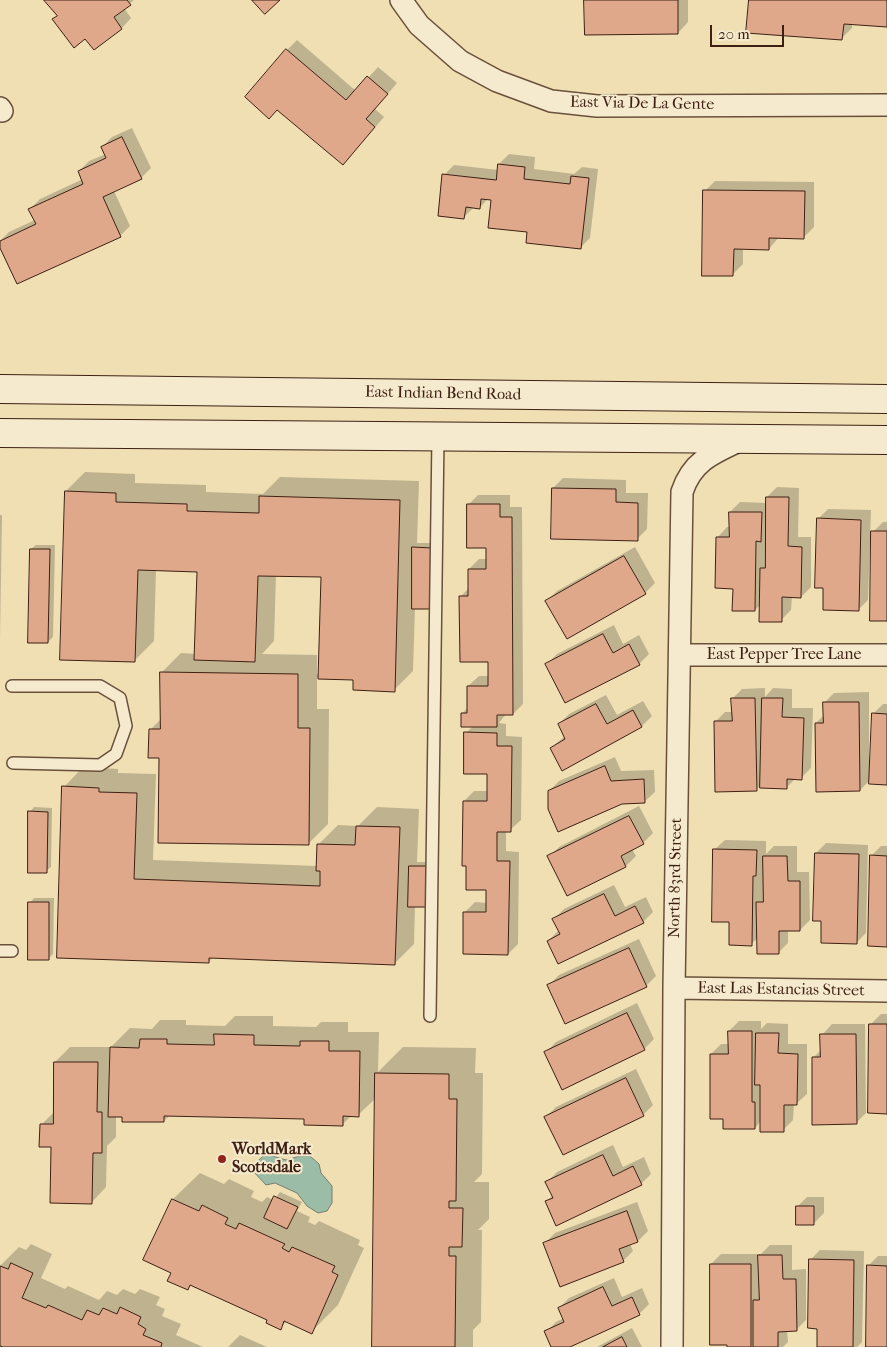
<!DOCTYPE html>
<style>
body{margin:0}
#map{position:relative;width:887px;height:1347px;overflow:hidden;background:#efdfb3;font-family:"IM FELL French Canon",serif}
canvas{display:block}
.scale{position:absolute;left:710px;top:25px;width:74px;height:22px;box-sizing:border-box;border:2px solid #3d2013;border-top:0;padding-left:6px;font-size:15px;line-height:18px;white-space:nowrap;color:#3d2013;-webkit-text-stroke:4px #f5eace;paint-order:stroke}
</style>
<div id="map">
<canvas width="887" height="1347"></canvas>
<div class="scale">20 m</div>
</div>
<script>
const g = document.querySelector('canvas').getContext('2d');
g.lineJoin = 'round';
function fill(path, color) {
  g.fillStyle = color;
  g.fill(path, 'evenodd');
}
function strokePath(path, color, width, dash) {
  g.strokeStyle = color;
  g.lineWidth = width;
  g.lineCap = dash ? 'butt' : 'round';
  g.setLineDash(dash || []);
  g.stroke(path);
}
function label(font, color, halo, rows, align = 'center') {
  g.font = font + ' "IM FELL French Canon",serif';
  g.lineWidth = 4;
  g.setLineDash([]);
  g.textBaseline = 'middle';
  g.strokeStyle = halo;
  g.fillStyle = color;
  for (const [text, x, y, turn = 0] of rows) {
    g.save();
    g.translate(x, y);
    g.rotate((+turn || 0) * Math.PI / 180);
    g.textAlign = isNaN(turn) ? turn : align;
    if (halo) g.strokeText(text, 0, 0);
    g.fillText(text, 0, 0);
    g.restore();
  }
}
const water = new Path2D(`
 M266,1154L286,1160L300,1156H310L319,1164L321,1173L332,1186V1203L327,1211L318,1213L307,1206L297,1193L275,1183L266,1185L253,1171L258,1161Z`);
const shadow = new Path2D(`
 M46,0H134L124,8L131,18L122,28L94,48L86,37L58,16Z
 M586,0H688V22L678,33Z
 M750,0H887V25L852,23V28L842,38Z
 M297,40L356,91L378,67L397,83L375,109L384,117L352,154L278,109L287,50Z
 M132,128L151,168L141,178L114,191L130,226L120,236L0,245V241L9,232L35,220L30,209L40,199L83,179L79,171L89,161L106,154L102,147L112,137Z
 M509,154L535,157L534,169L574,174L582,167L598,169L590,238L580,248L529,231L492,199H488L479,208L474,207L464,217L444,175L454,165L498,170L499,164Z
 M715,181L814,182V227L804,237H779L769,249L743,248V264L733,274L705,191Z
 M85,472L135,474V483L206,485V492L263,494L280,477L419,481L417,543H437L415,608L413,671L394,690L354,679L317,678V709H329L328,824L309,843L160,757L150,730L161,719V673L181,653L196,654L198,571L156,570L154,641L134,661L66,491ZM276,575L322,576L319,674H317V655L262,654L274,641Z
 M563,478L626,480V493H648L647,529L637,539L553,488Z
 M777,487L799,488L798,537H811V587L801,597L792,596L791,610L781,620L761,604L755,610L734,588L717,538L727,527H730V512L740,502L767,503V497Z
 M478,495H510V507H522L523,704L513,714H506L499,723L506,724V736L522,737L521,820L510,830H506V851L519,852L518,944L508,954L465,912L475,902L487,903V888L464,801L474,791H488V773L466,733L473,726L462,714L468,707V686L479,676H489V661L461,596L469,588V569L479,559H487V546L468,505Z
 M828,509L871,510L868,600L858,610L824,586L818,519Z
 M0,515H2L0,639Z
 M883,522H887V620L873,532Z
 M36,545H55L53,637L48,642L31,549Z
 M635,547L655,583L645,593L547,601L557,591Z
 M614,625L623,644L639,635L649,654L639,664H547L557,654Z
 M765,688V697L773,688L792,689V708H813L811,768L801,778H796L786,788L761,784L756,790L715,722L725,712H733L732,699L742,689Z
 M869,692V760H872L873,714L883,704H887V783L871,779L860,790L816,723L824,715V703L834,693Z
 M606,695L617,715L643,701L652,716L642,726L551,748L565,736L559,724L569,714Z
 M615,757L621,771L654,770L655,792L644,802L549,791L559,781Z
 M83,767L118,769V773L156,774L153,860L318,866L319,844L338,825L358,826L377,807L419,809L417,862H434L415,906L414,944L394,964L213,957L209,962L58,957L64,787Z
 M639,806L653,833L643,843L632,849L636,856L626,866L568,894L549,857L559,847Z
 M34,807L52,808L51,867L46,871L30,812Z
 M725,840L766,841V854L774,846H797V872H809L810,920L800,930H788V943L778,953L758,938L751,944L731,921L714,850Z
 M826,843L868,845L866,933L856,943L823,920L816,853Z
 M881,846H887V946L871,856Z
 M614,885L625,907L646,897L653,912L643,922L548,941L559,930L554,919L564,909Z
 M34,898H54L53,954L48,959L30,903Z
 M639,939L656,976L646,986L549,985L559,975Z
 M637,1003L654,1039L644,1049L546,1052L556,1042Z
 M881,1014H887V1112L871,1024Z
 M235,1016H273V1026L316,1027L321,1022H348V1032H379L378,1072L403,1047L476,1048L475,1073H483L482,1174L474,1182H489V1219L478,1230H482L481,1322L473,1330V1347H374L376,1098L358,1115H352L342,1125L305,1118L170,1115L164,1121L116,1116V1137L107,1146L106,1187L92,1202L52,1146L41,1125L55,1111V1062L70,1047H111L130,1028L152,1029L160,1020H186V1025L225,1026Z
 M739,1021H761V1029L767,1023L788,1024V1044H807V1094L796,1104H794L793,1120L783,1130L761,1121L755,1128L724,1118L711,1054L721,1044H729V1031Z
 M832,1024H865L866,1113L856,1123L813,1058L822,1049V1035Z
 M636,1069L653,1105L643,1115L546,1117L556,1107Z
 M613,1145L623,1167L644,1157L651,1174L641,1184L546,1202L553,1195L547,1182L557,1172Z
 M200,1173L224,1184L229,1179L254,1191L251,1197L262,1202L267,1197L274,1200L280,1192L302,1202L297,1211L310,1217L308,1222L315,1225L319,1221L360,1240L358,1245L364,1248L338,1305L311,1332L287,1321L280,1328L269,1319L192,1284L188,1289L173,1273L145,1260L173,1199Z
 M807,1197H824V1213L814,1223L797,1207Z
 M637,1202L648,1231L638,1241L630,1244L633,1251L623,1261L545,1243L555,1233Z
 M31,1244L52,1254L41,1278L65,1289L68,1286L99,1300L107,1291L117,1295L123,1289L135,1294L140,1289L160,1297L156,1305L165,1309L162,1316L181,1324L176,1335L203,1347H7L0,1345V1266L19,1247L26,1250Z
 M770,1245H792V1270L806,1269V1320L796,1330H787L788,1342L783,1347H728L711,1264L721,1254H761Z
 M820,1250L864,1251L862,1342L857,1347H818V1327L810,1260Z
 M878,1256H887V1347H867L868,1266Z
 M614,1278L622,1297L642,1288L649,1304L639,1314L567,1347H553L546,1332L556,1322L564,1318L559,1308L569,1298Z
 M632,1328L642,1347H597Z
 M240,1335L267,1347H228Z`);
const building = new Path2D(`
 M44,0H127L131,5L114,17L122,29L94,50L85,39L74,48L52,19L57,16Z
 M252,0H280L265,14Z
 M584,0H678V34L585,35Z
 M749,0H887V27L844,24L842,40L746,33Z
 M286,49L346,100L367,76L388,94L366,119L375,127L343,165L277,110L269,119L245,97Z
 M122,137L142,179L103,197L121,237L17,284L0,248V241L36,224L28,209L83,184L78,171L106,158L101,147Z
 M498,164L525,167L524,179L570,184L571,176L589,178L581,249L526,243L527,232L488,228L491,200L481,199L480,209L466,207L464,219L438,216L442,174L496,180Z
 M703,190L805,191L804,239L769,238V250L734,249L733,276H702Z
 M552,488L616,489V502L638,503V541L551,539Z
 M65,491L116,493V502L187,504V511L259,513V496L400,500L395,692L353,690V680L318,679L321,577L258,576L255,662L194,660L197,572L138,570L135,662L60,660Z
 M766,497H789L788,546L802,547L801,598L782,597V622H759L760,568H765Z
 M467,504H500V517H512L513,715H497V727H461V713H467V686H488V662H460L459,596H468V569H486V548H467Z
 M729,512H762L761,542L756,541L755,611H732L733,589L715,588L716,537H729Z
 M817,518L861,520L859,611L823,610V588H815Z
 M871,531H887V621H870Z
 M412,547L432,548V609H412Z
 M30,549H50L48,643H28Z
 M624,556L646,594L567,639L545,601Z
 M603,634L613,653L629,644L640,665L565,703L545,664Z
 M160,672L298,674V728H310L309,845L158,843L159,758H148L149,729H160Z
 M731,698H755L757,791L715,792L714,721H732Z
 M762,698H783L782,717L804,718L802,780L787,779V789L760,788Z
 M823,702H859L860,791L816,792L815,723H823Z
 M596,704L607,724L633,710L642,727L562,771L550,748L565,739L558,724Z
 M872,713L887,714V785L869,784Z
 M464,732L497,733V746H512L511,832H497V861H510L508,955L463,954V912H486V890H466V866H462L463,801H487V774H464Z
 M605,766L611,781L644,779L645,803L622,804L558,832L548,809V791Z
 M62,786L99,788V792L137,793L134,879L320,886V871H316L317,844L355,845L356,826L400,827L395,965L209,958V963L57,958Z
 M28,811L48,812L47,873H28Z
 M629,816L644,844L621,856L626,867L567,896L547,856Z
 M713,849L757,850L756,876H753L752,946L729,945V922H712Z
 M815,853L859,854L857,944L821,943V921H813Z
 M870,855L887,856V947L868,946Z
 M763,856H787L788,881H800V931H779V954H757L756,902H763Z
 M409,866H429L428,907H408Z
 M604,894L615,916L635,906L644,923L558,964L547,941L560,934L552,919Z
 M28,902H49V960H28Z
 M629,948L647,987L565,1024L547,985Z
 M627,1013L645,1050L562,1090L544,1052Z
 M869,1024H887V1114L868,1113Z
 M728,1031H752V1102H755V1129H723V1119H710V1054H728Z
 M756,1033H779L778,1053L798,1054L797,1105H784V1132H760V1085H755Z
 M214,1034L254,1035V1045L300,1046V1041H329V1051H360L359,1117L343,1116V1126L304,1125V1119L164,1116V1122H122V1117H108L110,1047L139,1048L140,1039H167V1044L214,1045Z
 M820,1034H856L857,1124L812,1125V1057H820Z
 M54,1062H98L97,1112H102V1153H93L92,1204L50,1203L51,1147H39L40,1124H53Z
 M375,1073L449,1074V1099H457L456,1201H449V1208H463L462,1247H449V1256H456L455,1347H372Z
 M626,1078L644,1116L563,1155L544,1117Z
 M603,1155L613,1176L633,1166L642,1185L556,1226L545,1201L553,1198L545,1182Z
 M274,1196L298,1207L287,1229L264,1218Z
 M172,1199L199,1211L202,1205L228,1218L225,1224L236,1229L239,1223L285,1244L282,1248L289,1252L292,1247L335,1266L332,1272L338,1275L312,1334L284,1321L281,1330L266,1323L267,1320L190,1285L188,1290L167,1281L171,1273L143,1260Z
 M796,1206H814V1225H796Z
 M627,1211L638,1242L619,1249L624,1262L560,1287L543,1243Z
 M758,1255H782L783,1279H796L797,1331L778,1332V1347H753V1300H759Z
 M809,1259L854,1260L853,1347H817V1329L808,1328Z
 M11,1263L33,1273L22,1298L46,1308L48,1305L82,1320L87,1310L99,1315L103,1308L117,1314L120,1307L141,1317L138,1324L146,1329L143,1335L162,1343L161,1347H3L0,1346V1266L8,1269Z
 M710,1264H751V1347H727V1345H710Z
 M867,1265L887,1266V1347H866Z
 M603,1287L612,1306L632,1297L640,1315L570,1347H551L544,1331L564,1322L558,1308Z
 M622,1337L627,1347H603Z`);
const service = new Path2D(`
 M12,686H100L120,698L126,726L116,754L100,765L13,763
 M0,951H12
 M430,1016L438,437`);
const minor = new Path2D(`
 M401,0L419,25L460,61L497,81L551,101L597,106L887,105
 M0,108L2,111
 M681,655H887
 M674,988L887,991
 M672,1347L674,988L682,492C692,461 713,453 741,440`);
const secondary = new Path2D(`
 M0,389L887,399
 M0,433L887,440`);
const markers = [
 [222,1159,5,"#8f2418"]
];
const streetNames = [
 ["East Via De La Gente",642,104,1],
 ["East Indian Bend Road",443,394,1],
 ["East Pepper Tree Lane",784,655],
 ["North 83rd Street",676,878,-89],
 ["East Las Estancias Street",781,990,1]
];
const poiNames = [
 ["WorldMark",232,1150],
 ["Scottsdale",232,1168]
];
fill(water, '#9bbda7');
strokePath(water, '#757e6c', 1);
fill(shadow, '#0003');
fill(building, '#e0a88b');
strokePath(building, '#3d2013', 1);
strokePath(service, '#6a503b', 14);
strokePath(minor, '#6a503b', 24);
strokePath(secondary, '#3d2013', 30);
strokePath(service, '#f5eace', 11);
strokePath(minor, '#f5eace', 21);
strokePath(secondary, '#f5eace', 28);
for (const [x, y, r, color] of markers) {
  const dot = new Path2D();
  dot.arc(x, y, r, 0, 2 * Math.PI);
  g.fillStyle = color;
  g.fill(dot);
  strokePath(dot, '#f5eace', 2);
}
label('16px', '#3d2013', '#f5eace', streetNames);
label('bold 16px', '#3d2013', '#f5eace', poiNames, 'left');
</script>
